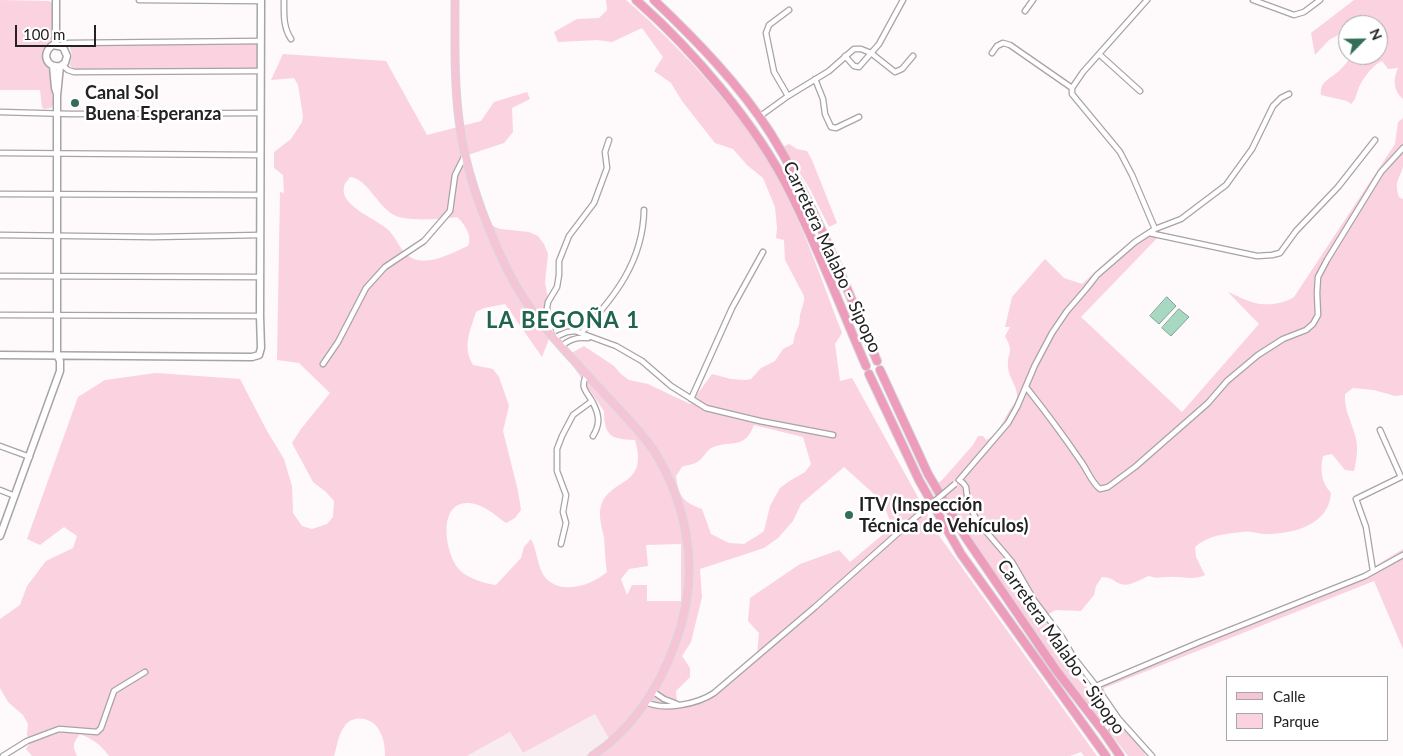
<!DOCTYPE html>
<meta charset="utf-8">
<style>
body{margin:0}
#map{position:relative;width:1403px;height:756px;overflow:hidden;background:#fef9fa;font-family:Lato,sans-serif}
canvas{display:block}
.legend{position:absolute;left:1226px;top:676px;width:162px;height:65px;box-sizing:border-box;background:#fff;border:1px solid #a7a7a7;margin:0;padding:6px 9px;list-style:none;font-size:15px;color:#232222}
.legend li{display:flex;align-items:center;gap:10px;height:25px}
.legend b{width:25px;border:1px solid #a7a7a7}
.north{position:absolute;left:1338px;top:15px;width:50px;height:50px;box-sizing:border-box;background:#fff;border:1px solid #a7a7a7;border-radius:50%;rotate:67deg;font-size:14px;font-weight:700;line-height:20px;text-align:center;color:#232222}
.north::after{content:'';display:block;margin:auto;width:18px;height:22px;background:#346e57;clip-path:polygon(50% 0,100% 100%,50% 72%,0 100%)}
.scale{position:absolute;left:15px;top:25px;width:81px;height:22px;box-sizing:border-box;border:2px solid #232222;border-top:0;padding-left:6px;font-size:15px;line-height:18px;white-space:nowrap;color:#232222;-webkit-text-stroke:4px #fff;paint-order:stroke}
</style>
<div id="map">
<canvas width="1403" height="756"></canvas>
<ul class="legend">
<li><b style="height:6px;background:#f5c4d6"></b>Calle</li>
<li><b style="height:14px;background:#fad2e0"></b>Parque</li>
</ul>
<div class="north">N</div>
<div class="scale">100 m</div>
</div>
<script>
const g = document.querySelector('canvas').getContext('2d');
g.lineJoin = 'round';
function fill(path, color) {
  g.fillStyle = color;
  g.fill(path, 'evenodd');
}
function strokePath(path, color, width, dash) {
  g.strokeStyle = color;
  g.lineWidth = width;
  g.lineCap = dash ? 'butt' : 'round';
  g.setLineDash(dash || []);
  g.stroke(path);
}
function label(font, color, halo, rows, align = 'center') {
  g.font = font + ' Lato,sans-serif';
  g.lineWidth = 5;
  g.setLineDash([]);
  g.textBaseline = 'middle';
  g.strokeStyle = halo;
  g.fillStyle = color;
  for (const [text, x, y, turn = 0] of rows) {
    g.save();
    g.translate(x, y);
    g.rotate((+turn || 0) * Math.PI / 180);
    g.textAlign = isNaN(turn) ? turn : align;
    if (halo) g.strokeText(text, 0, 0);
    g.fillText(text, 0, 0);
    g.restore();
  }
}
const built = new Path2D(`
 M595,714L611,742L592,756H467L510,732L523,753Z`);
const green = new Path2D(`
 M0,0L49,1L54,5V37L44,47L42,54L51,74L53,105L51,108L44,109L42,107L40,90H0Z
 M606,0H626C679,46 740,111 774,172C803,223 821,279 842,333L835,344L840,381L852,378L940,537L1097,756H1084L1081,752L1070,756H592L611,742L595,714L523,753L510,732L467,756H385C385,747 384,738 379,730C372,717 352,714 344,727C338,735 337,747 334,756H109C101,745 93,739 80,734C73,743 72,746 77,756H32L26,749L29,744L27,734L28,724L23,715L8,702L0,688V619L20,605L27,586L46,561L73,548L77,536L64,527L40,545L27,539L78,397L105,380L156,373L240,379L267,431L284,459L292,486L293,513L302,526L312,529L327,524L333,517L334,501L326,492L313,482L292,443L301,429L330,393L299,363L277,360L280,192L284,193L283,175L274,168V152L291,139L302,122L303,116L298,85L294,78L271,80L283,54L386,61L427,135L481,121L494,102L527,92L530,99L512,108L513,132L504,143L468,155L491,225L500,229L529,232L538,236L544,244L548,254L545,283L554,326L542,357L505,304L484,308L476,312C470,332 462,346 473,365L493,369L499,377L509,406L503,431L518,491L521,510L515,518L506,523C495,515 484,504 469,503C437,501 445,552 458,568C464,577 485,584 496,585L521,558L524,547L531,539C537,550 537,565 544,576C559,596 591,586 607,572C605,561 605,549 604,537C602,528 598,515 601,506C610,477 649,488 635,440C612,439 604,437 604,411L566,356L584,346L614,366L621,374L629,380L648,384L690,404L712,374L731,379L746,380L751,379L761,368L775,361L783,349L793,344L795,334L799,325L800,315L804,301V296L785,260L784,240L776,238L777,228L775,207L763,178L747,165L733,149L715,143L682,101L671,83L654,71L663,57L642,28L612,42L597,40L558,42L554,32L577,19L599,18L607,10ZM350,177C367,178 378,207 394,215C407,222 441,219 457,217C464,223 473,236 468,246C454,252 433,264 417,260C400,256 398,237 386,228C376,219 339,205 344,187C344,184 348,180 350,177ZM754,425L803,437L811,464L805,472L788,482L780,488L770,506L764,531L760,534L744,544L729,543L711,534L702,509C683,502 679,497 676,476L682,467C686,465 693,465 697,462C703,459 705,452 711,448C731,439 744,451 754,425ZM844,467L883,502L892,527L850,562L839,550L800,564L750,598L748,621L759,633L757,655L712,694L697,701L677,704L676,691L690,677V668L682,656L691,642L702,597L700,569L764,548L778,538L793,521L801,504ZM681,544V601H647V585H632L627,595L621,579L629,569L648,566L646,545Z
 M1354,0H1403V99C1393,91 1393,79 1398,68L1388,69L1382,61C1373,65 1364,77 1360,85C1356,92 1357,99 1351,104L1347,101L1321,95C1319,82 1331,78 1339,71C1344,66 1348,61 1352,55H1378V25H1357L1348,21L1342,33L1329,40L1315,55L1311,33Z
 M257,42V69L87,70L73,69L70,65L72,55L69,44Z
 M1403,118C1403,127 1403,160 1403,167C1399,180 1394,182 1399,197L1403,199V395L1395,396L1374,390L1353,388L1345,394C1344,409 1350,418 1354,432C1359,444 1357,459 1354,471L1345,470L1332,454L1323,456C1320,470 1321,482 1331,493C1329,525 1293,534 1266,534C1258,534 1250,530 1242,532C1225,534 1208,535 1195,547L1196,557L1205,575C1192,581 1182,576 1169,577C1160,577 1157,579 1149,576C1140,579 1130,587 1121,584C1112,581 1115,578 1102,577L1096,586L1094,595L1081,611L1056,610L1048,614C1042,647 1071,673 1093,693L1112,678L1362,574L1403,549V649L1374,581L1104,688L1105,695L1146,756H1128L984,570L931,490L943,479L973,445L978,436H983L986,440C998,435 1002,423 1008,413C1011,407 1017,402 1017,396C1017,385 1008,377 1008,366C1007,351 1015,354 1005,336L1010,327H1005L1012,297L1045,259L1064,278L1082,284L1114,255L1155,229L1162,233L1081,317L1182,412L1259,324L1228,292C1236,295 1246,301 1255,303C1266,306 1284,304 1294,297L1395,144L1398,122Z
 M789,144L797,149L807,151L812,160L837,223L829,227L810,189L783,147Z`);
const water = new Path2D(`
 M1167,297L1176,306L1159,324L1150,316Z
 M1179,309L1189,317L1171,336L1162,328Z`);
const street = new Path2D(`
 M139,0L261,1
 M284,0C284,14 283,27 291,39
 M1147,0L1083,72L1072,88V94L1120,152L1132,175L1155,229
 M1253,0L1294,15L1304,12L1320,0
 M1025,11L1033,0
 M60,45L69,43L261,41
 M992,53L997,46L1003,43L1010,45L1072,88
 M1099,54L1140,91
 M845,56L854,66L859,67L879,44L903,0
 M62,65L68,70L74,72L261,71
 M815,79L823,99L825,114L831,127L836,128L859,117
 M788,96L774,72L766,33L769,25L789,10
 M0,112L71,114L260,113
 M759,117L788,96L829,71L854,49H861L871,53L895,72L902,69L913,56
 M0,153L260,155
 M0,194L260,195
 M1149,233L1257,256L1272,255L1280,253L1296,231L1338,187L1375,140
 M0,235L153,237L260,235
 M0,276L260,277
 M0,315L260,316
 M581,333C615,297 643,261 644,210
 M551,334L547,308L548,302L557,287L559,275V261L569,236L594,203L607,168L605,152L609,140
 M553,338L567,332L575,331L616,346L642,361L671,386L706,408L760,421L833,435
 M561,347C569,339 577,337 588,338
 M323,364L338,342L366,288L385,267L424,241L450,211L455,175L465,155
 M1026,387C1045,411 1063,435 1080,460C1087,469 1091,482 1100,489L1108,487L1135,467L1208,403L1227,381L1258,355L1283,339L1306,330L1313,324L1318,315L1317,293L1318,277L1327,260L1381,172L1403,148
 M691,399L732,308L763,252
 M592,401C599,414 601,423 593,436
 M0,446L30,457
 M960,479L1008,423L1017,407L1035,365L1052,333L1067,311L1086,289L1097,275L1135,242L1155,229L1181,219L1226,185L1252,149L1273,106L1281,98L1289,94
 M959,480L963,483L966,487L968,504L978,522L1012,562L1034,600L1062,637L1074,658L1096,686L1118,718L1152,756
 M0,490L15,496
 M561,544L566,523L563,512L566,495L557,471V449L562,436L573,415L592,401C585,389 580,388 587,374
 M1373,571L1366,527L1356,499L1401,477L1380,430
 M1096,686L1200,642L1365,576L1403,555
 M652,691L664,699L677,704
 M646,702C663,711 698,704 714,693L815,607L916,517
 M1103,731L1118,718
 M3,756L27,741L59,729L97,732L101,728L114,691L145,672`);
const secondary = new Path2D(`
 M56,0V45
 M53,66L55,88L57,94
 M0,355L252,357L259,355L261,348L260,316L261,0
 M0,536L60,371V361L57,355V96L60,66L65,63L67,56L63,47L53,45C41,53 46,68 60,66`);
const primary = new Path2D(`
 M455,0C455,40 454,80 459,120C465,172 485,224 508,271C533,322 577,363 615,405C629,420 645,436 656,454C671,479 681,506 686,534C693,571 688,609 675,644C659,688 632,730 592,756`);
const highway = new Path2D(`
 M636,0C692,49 757,125 790,192C818,248 841,308 866,366
 M654,0C696,40 740,85 771,134C815,205 845,284 877,361
 M880,370L928,474L966,538L1056,670L1103,731L1120,756
 M869,374L919,480L961,554L1106,756`);
const streetBridge = new Path2D(`
 M916,517L955,484`);
const markers = [
 [75,103,5,"#346e57"],
 [849,515,5,"#346e57"]
];
const poiNames = [
 ["Canal Sol",85,93],
 ["Buena Esperanza",85,114],
 ["ITV (Inspección",859,505],
 ["Técnica de Vehículos)",859,526]
];
const streetNames = [
 ["Carretera Malabo - Sipopo",832,257,65],
 ["Carretera Malabo - Sipopo",1061,647,55]
];
const districtNames = [
 ["LA BEGOÑA 1",563,321]
];
fill(built, '#f9ecf0');
fill(green, '#fad2e0');
fill(water, '#a7d9c2');
strokePath(water, '#7fa292', 1);
strokePath(street, '#a8a3a5', 7);
strokePath(secondary, '#a8a3a5', 9);
strokePath(primary, '#d7d7d7', 9);
strokePath(highway, '#d7d7d7', 10);
strokePath(street, '#fff', 4.5);
strokePath(secondary, '#fff', 6);
strokePath(primary, '#f5c4d6', 7);
strokePath(highway, '#ee9cbb', 8);
strokePath(streetBridge, '#a8a3a5', 7, []);
strokePath(streetBridge, '#fff', 4.5);
for (const [x, y, r, color] of markers) {
  const dot = new Path2D();
  dot.arc(x, y, r, 0, 2 * Math.PI);
  g.fillStyle = color;
  g.fill(dot);
  strokePath(dot, '#fff', 2);
}
label('bold 18px', '#232222', '#fff', poiNames, 'left');
label('18px', '#232222', '#fff', streetNames);
g.letterSpacing = '1px';
label('bold 22px', '#1f644b', '#fff', districtNames);
g.letterSpacing = '0px';
</script>
